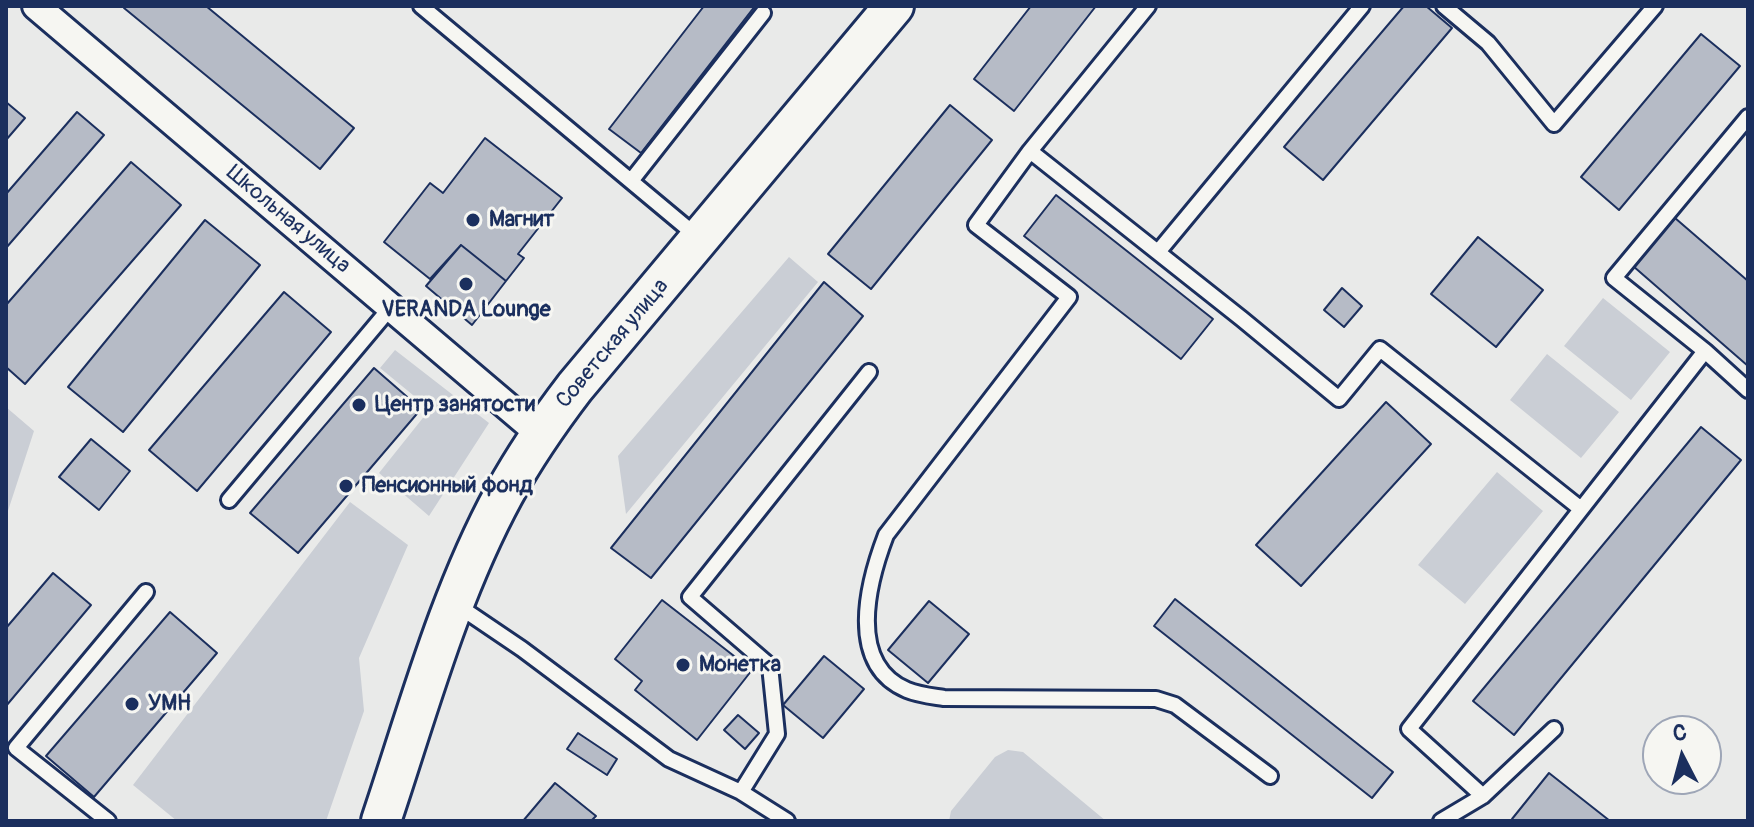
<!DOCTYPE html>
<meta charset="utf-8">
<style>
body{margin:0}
#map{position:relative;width:1754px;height:827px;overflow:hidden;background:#e9eae9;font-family:Pangolin,sans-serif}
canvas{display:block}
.frame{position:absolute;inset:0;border:8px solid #1b2f5e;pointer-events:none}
.north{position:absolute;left:1642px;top:715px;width:80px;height:80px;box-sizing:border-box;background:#f6f6f2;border:2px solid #9ea6b7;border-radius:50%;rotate:354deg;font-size:22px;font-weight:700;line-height:32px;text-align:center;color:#1b2f5e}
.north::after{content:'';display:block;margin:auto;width:28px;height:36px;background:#1b2f5e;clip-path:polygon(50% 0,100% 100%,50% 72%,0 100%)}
</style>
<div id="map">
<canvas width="1754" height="827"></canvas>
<div class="frame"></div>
<div class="north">С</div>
</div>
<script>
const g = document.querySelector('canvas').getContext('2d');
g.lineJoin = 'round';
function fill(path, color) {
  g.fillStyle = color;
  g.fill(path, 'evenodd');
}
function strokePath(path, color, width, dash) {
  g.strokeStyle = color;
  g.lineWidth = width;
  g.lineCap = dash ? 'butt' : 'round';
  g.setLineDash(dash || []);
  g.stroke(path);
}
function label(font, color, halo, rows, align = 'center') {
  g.font = font + ' Pangolin,sans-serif';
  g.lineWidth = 6;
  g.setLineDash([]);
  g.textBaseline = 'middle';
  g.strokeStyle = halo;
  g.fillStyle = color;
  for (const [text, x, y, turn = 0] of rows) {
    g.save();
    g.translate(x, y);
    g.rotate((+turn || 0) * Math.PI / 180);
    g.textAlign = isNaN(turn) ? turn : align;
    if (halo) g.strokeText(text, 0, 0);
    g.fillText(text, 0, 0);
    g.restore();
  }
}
const green = new Path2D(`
 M789,257L818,282L626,514L618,456Z
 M1603,298L1670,352L1631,400L1564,346Z
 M395,350L489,423L429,516L379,473L430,409L380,368Z
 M1547,354L1619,412L1581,458L1510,400Z
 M6,407L34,431L6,517Z
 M1497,472L1543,511L1465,604L1418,565Z
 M350,502L408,545L359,658L364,711L326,821H177L133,785Z
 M1008,750L1023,752L1106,821H949L951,811L995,757Z`);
const building = new Path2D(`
 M126,6H206L354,128L320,169L124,8Z
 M704,6H755L641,153L609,129Z
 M1031,6H1096L1014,111L974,79Z
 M1404,6H1426L1452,28L1323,180L1284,147Z
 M1701,34L1740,66L1619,210L1581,177Z
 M6,102L25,118L6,140Z
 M950,105L992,140L871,289L828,254Z
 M77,112L104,135L6,248V194Z
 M485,138L562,198L518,254L524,258L506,281L461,245L430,279L384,242L430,183L443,193Z
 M131,162L181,205L25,384L6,367V305Z
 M1056,195L1213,319L1181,359L1024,236Z
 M1675,218L1748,281V366L1633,266Z
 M205,220L260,265L123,432L68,387Z
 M1478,237L1543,290L1496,347L1431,294Z
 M461,245L506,281L472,325L426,286Z
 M824,282L863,316L651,578L611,548Z
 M1342,288L1362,306L1344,327L1324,310Z
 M284,292L331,332L197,491L149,450Z
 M374,368L421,409L298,553L250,513Z
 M1386,402L1431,444L1301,586L1256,545Z
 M1701,427L1741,460L1514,735L1473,701Z
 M91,439L130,471L99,510L59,477Z
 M53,573L91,605L6,706V628Z
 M1175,599L1393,772L1372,798L1154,626Z
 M662,600L752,670L697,740L635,690L642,681L615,659Z
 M929,601L969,634L928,683L888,650Z
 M170,612L217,653L94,797L46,756Z
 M824,656L864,689L823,738L783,705Z
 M738,715L759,733L745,749L724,730Z
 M578,733L617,759L607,775L567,749Z
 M1549,773L1610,821H1515L1512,819Z
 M555,783L596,816L591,821H523Z`);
const lane = new Path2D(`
 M421,6L699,238
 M1148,6L1030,151L1242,319L1339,399L1380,349L1581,509
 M1444,6L1488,43L1554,124L1655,6
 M1748,117L1614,278L1705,351L1748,390
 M1030,151L976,225L1069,297L886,535C868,582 846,664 907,690C919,695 931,696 944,698L1156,699L1175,705L1270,776
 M631,181L763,13
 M1158,252L1362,6
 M229,500L391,307
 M457,605L522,649L669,759L741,792L787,821
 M741,792L777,734L770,666L690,597L869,372
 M1483,796L1409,729L1705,351
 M108,821L16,748L146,592
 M1441,821L1483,796L1554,729`);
const street = new Path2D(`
 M36,6L540,434`);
const secondary = new Path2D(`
 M381,821C418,711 448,597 504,494C525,456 549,421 575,387L894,6`);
const markers = [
 [473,220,8,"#1b2f5e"],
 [466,284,8,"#1b2f5e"],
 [359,405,8,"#1b2f5e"],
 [346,486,8,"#1b2f5e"],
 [683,665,8,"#1b2f5e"],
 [132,704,8,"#1b2f5e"]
];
const streetNames = [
 ["Школьная улица",288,220,40],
 ["Советская улица",613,344,-50]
];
const poiNames = [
 ["Магнит",489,220],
 ["VERANDA Lounge",466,310,"center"],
 ["Центр занятости",375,405],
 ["Пенсионный фонд",362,486],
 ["Монетка",699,665],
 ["УМН",148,704]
];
fill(green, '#caced5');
fill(building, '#b6bbc6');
strokePath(building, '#1b2f5e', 2);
strokePath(lane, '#1b2f5e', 20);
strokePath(street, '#1b2f5e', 32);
strokePath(secondary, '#1b2f5e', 44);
strokePath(lane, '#f6f6f2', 14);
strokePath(street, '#f6f6f2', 26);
strokePath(secondary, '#f6f6f2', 38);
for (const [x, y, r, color] of markers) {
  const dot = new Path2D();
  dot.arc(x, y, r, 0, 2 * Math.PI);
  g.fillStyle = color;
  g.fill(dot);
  strokePath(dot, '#f6f6f2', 3);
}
label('22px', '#1b2f5e', '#f6f6f2', streetNames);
label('bold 22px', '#1b2f5e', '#f6f6f2', poiNames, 'left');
</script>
